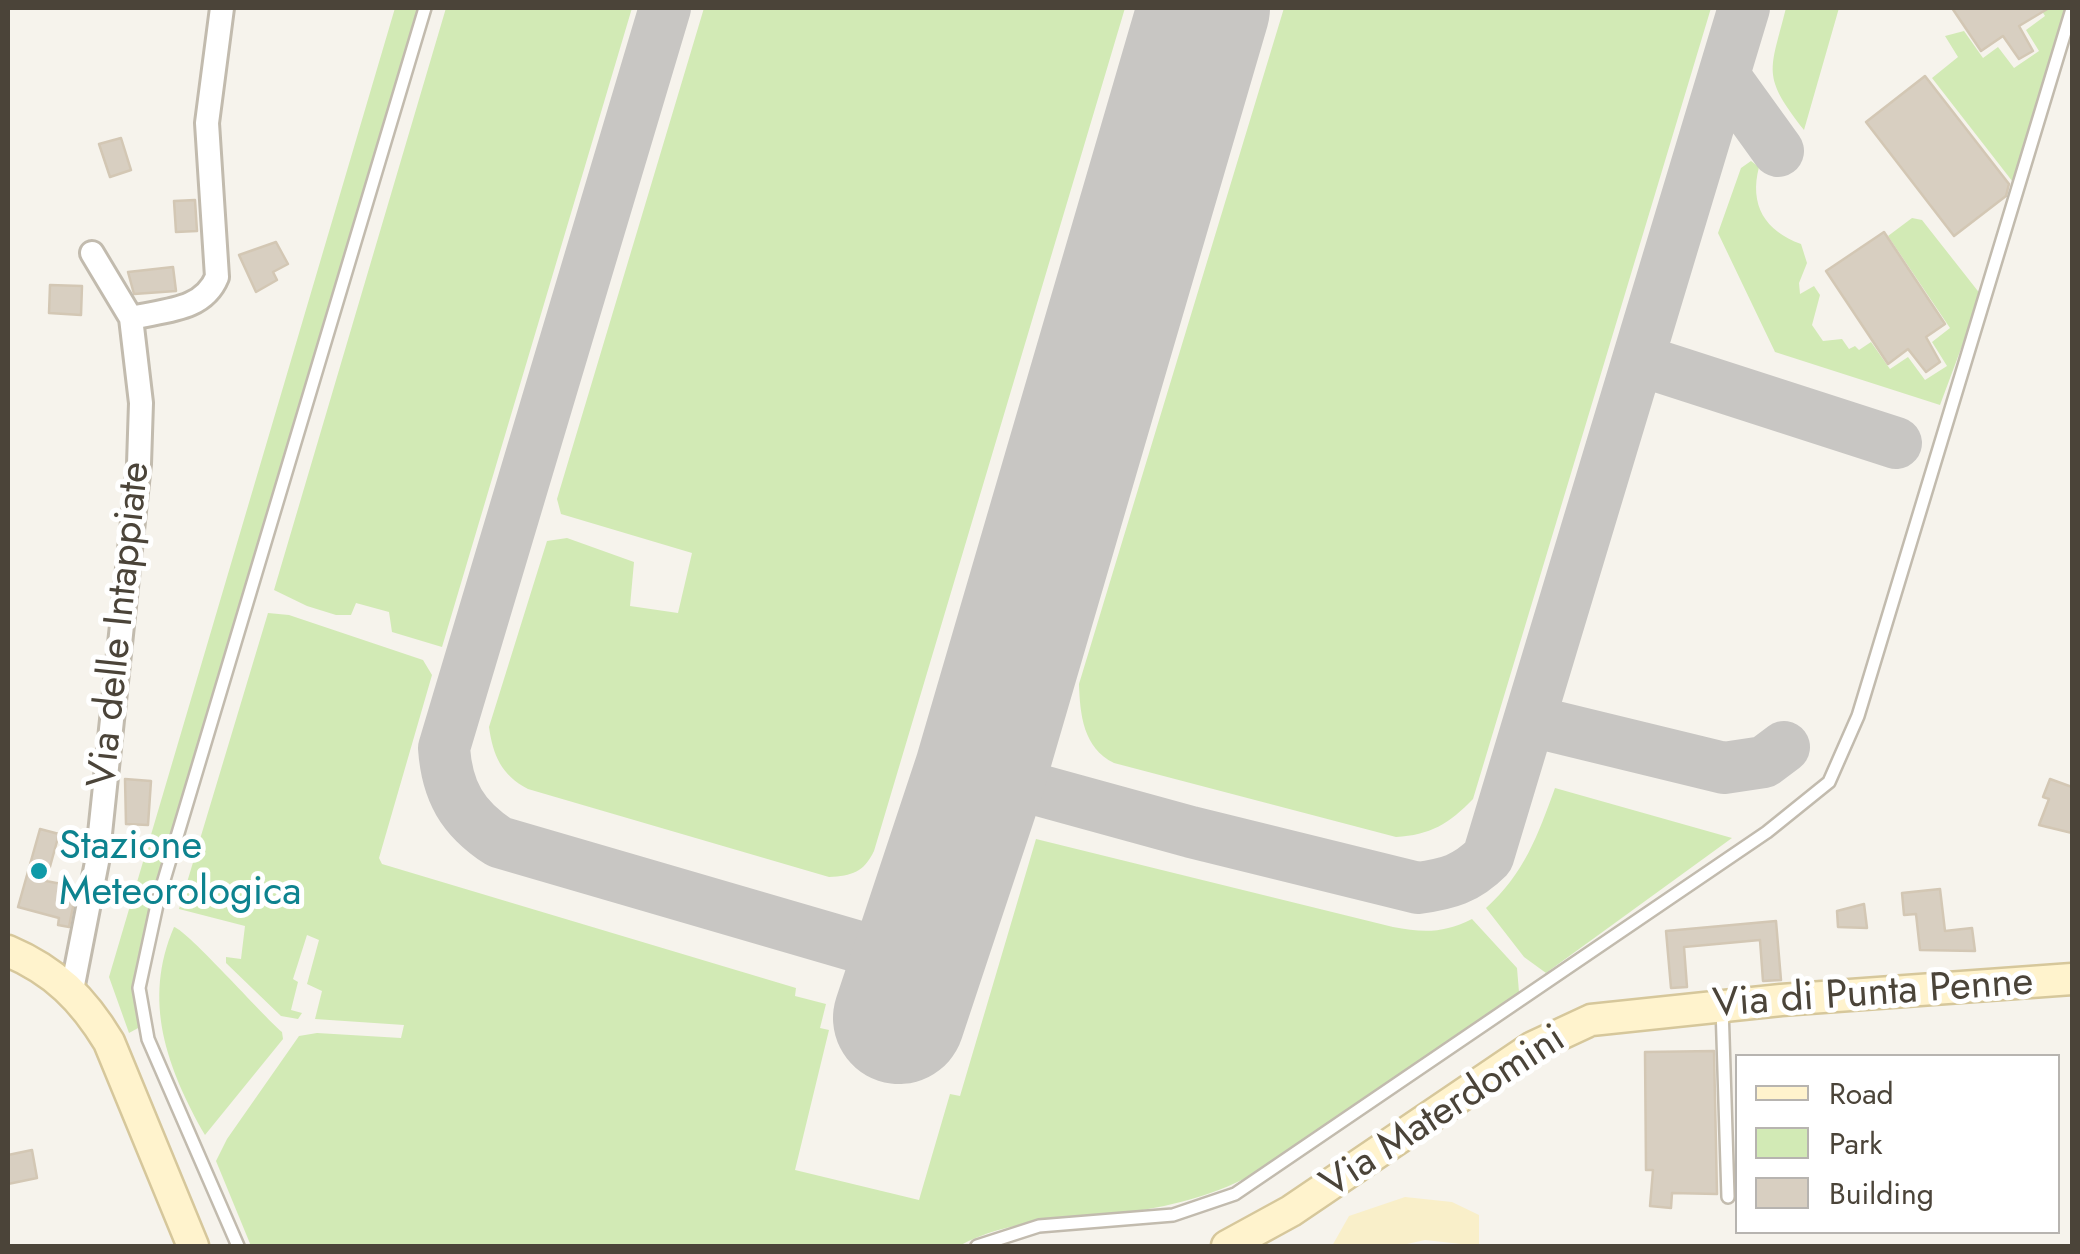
<!DOCTYPE html>
<style>
body{margin:0}
#map{position:relative;width:2080px;height:1254px;overflow:hidden;background:#f6f3ec;font-family:Jost,sans-serif}
canvas{display:block}
.frame{position:absolute;inset:0;border:10px solid #4b4439;pointer-events:none}
.legend{position:absolute;left:1735px;top:1054px;width:325px;height:180px;box-sizing:border-box;background:#fff;border:2px solid #b7b4b0;margin:0;padding:12px 18px;list-style:none;font-size:30px;color:#4b4439}
.legend li{display:flex;align-items:center;gap:20px;height:50px}
.legend b{width:50px;border:2px solid #b7b4b0}
</style>
<div id="map">
<canvas width="2080" height="1254"></canvas>
<div class="frame"></div>
<ul class="legend">
<li><b style="height:12px;background:#fff3cd"></b>Road</li>
<li><b style="height:28px;background:#d2eab5"></b>Park</li>
<li><b style="height:28px;background:#d8cfc1"></b>Building</li>
</ul>
</div>
<script>
const g = document.querySelector('canvas').getContext('2d');
g.lineJoin = 'round';
function fill(path, color) {
  g.fillStyle = color;
  g.fill(path, 'evenodd');
}
function strokePath(path, color, width, dash) {
  g.strokeStyle = color;
  g.lineWidth = width;
  g.lineCap = dash ? 'butt' : 'round';
  g.setLineDash(dash || []);
  g.stroke(path);
}
function label(font, color, halo, rows, align = 'center') {
  g.font = font + ' Jost,sans-serif';
  g.lineWidth = 10;
  g.setLineDash([]);
  g.textBaseline = 'middle';
  g.strokeStyle = halo;
  g.fillStyle = color;
  for (const [text, x, y, turn = 0] of rows) {
    g.save();
    g.translate(x, y);
    g.rotate((+turn || 0) * Math.PI / 180);
    g.textAlign = isNaN(turn) ? turn : align;
    if (halo) g.strokeText(text, 0, 0);
    g.fillText(text, 0, 0);
    g.restore();
  }
}
const green = new Path2D(`
 M395,8H424L137,977L140,1027L129,1033L109,977Z
 M446,8H632L442,647L392,632L389,612L356,603L351,615H336L307,606L274,590Z
 M704,8H1125L874,851C864,872 852,876 829,877L528,789C501,775 493,755 489,727L547,541L567,538L634,562L630,606L678,613L692,553L561,514L557,499Z
 M1284,8H1711L1473,799C1449,824 1430,835 1396,837L1114,763C1083,748 1080,714 1079,684Z
 M1786,8H1839L1804,130C1761,75 1770,72 1786,8Z
 M2040,8H2065L2016,186L1932,78L1958,57L1945,36L1964,31L1983,58L1998,47L2014,68L2039,51L2026,30L2045,16Z
 M1751,161L1759,167C1749,205 1765,231 1801,244L1807,263L1799,283L1800,294L1814,286L1820,295L1812,325L1823,341L1842,339L1849,349L1855,346L1859,350L1871,342L1890,369L1908,357L1925,380L1947,366L1932,342L1950,328L1888,236L1912,218L1922,220L1981,295L1940,405L1775,352L1718,233L1741,168Z
 M268,613L289,615L423,660L432,675L379,858L382,864L796,988L795,996L826,1004L820,1028L829,1030L795,1170L919,1200L950,1094L960,1096L1036,839L1393,927C1424,933 1444,933 1472,919L1517,968L1519,992L1262,1169C1217,1196 1168,1207 1117,1214C1060,1222 1011,1218 959,1246H251L216,1161L227,1139L299,1036L317,1033L401,1038L404,1025L315,1019L322,991L307,984L319,940L307,935L293,979L298,982L291,1010L302,1013L298,1019L281,1016L226,963V957L241,959L245,926L179,909Z
 M1555,788L1732,838L1546,973L1524,957L1486,908C1524,874 1538,835 1555,788Z
 M174,927C188,931 262,1015 282,1032L283,1039L205,1135C167,1068 142,1001 174,927Z`);
const sand = new Path2D(`
 M1405,1197L1452,1202L1479,1215V1246L1425,1240L1398,1246H1332L1349,1216Z`);
const taxiway = new Path2D(`
 M665,8L444,748C447,791 462,818 499,842L914,963
 M1724,76L1778,151
 M1639,360L1896,443
 M1531,721L1724,768L1764,762L1784,747
 M980,774L1191,832L1418,888C1448,884 1466,879 1488,857L1744,8`);
const runway = new Path2D(`
 M899,1018L980,774L1204,8`);
const building = new Path2D(`
 M1952,8H2049L2019,26L2033,51L2019,59L2003,36L1981,51Z
 M1925,76L2009,184L2006,196L1954,236L1866,122Z
 M121,138L131,170L110,177L99,144Z
 M195,200L197,231L176,232L174,201Z
 M1884,232L1945,324L1926,337L1940,362L1926,372L1908,349L1888,364L1826,271Z
 M276,242L288,264L273,272L277,280L256,292L239,255Z
 M173,267L176,291L134,294L128,272Z
 M50,285L82,286L81,315L49,313Z
 M125,779L151,781L148,825L126,824Z
 M2050,779L2072,787V833L2039,825L2049,799L2043,797Z
 M40,829L59,834L46,881L77,887L69,927L58,925L59,918L18,907Z
 M1940,889L1945,931L1972,928L1975,951L1920,950L1916,914L1904,915L1902,893Z
 M1864,904L1867,928L1838,927L1837,911Z
 M1776,921L1781,980L1763,981L1760,940L1684,947L1687,987L1671,988L1666,931Z
 M1714,1051L1717,1194L1672,1193L1671,1208L1650,1206L1653,1170H1646L1645,1052Z
 M32,1150L37,1178L8,1184V1155Z`);
const lane = new Path2D(`
 M1722,1006L1728,1197
 M238,1246L148,1039L139,988L158,900L425,8
 M977,1246L1039,1226L1173,1215L1235,1194L1767,832L1829,782L1858,716L2072,9`);
const street = new Path2D(`
 M92,253L131,318
 M72,990L97,862L139,464L141,403L131,318C165,310 203,311 217,277L207,123L222,8`);
const secondary = new Path2D(`
 M8,951C55,971 83,999 109,1042L193,1246
 M1227,1246L1291,1211L1533,1047L1591,1020L1781,1000L2072,979`);
const markers = [
 [39,871,10,"#0f9aa8"]
];
const streetNames = [
 ["Via delle Intappiate",121,625,-84],
 ["Via di Punta Penne",1873,995,-4],
 ["Via Materdomini",1444,1113,-33]
];
const cultureNames = [
 ["Stazione",59,848],
 ["Meteorologica",59,894]
];
fill(green, '#d2eab5');
fill(sand, '#f9efc9');
strokePath(taxiway, '#c8c6c3', 52);
strokePath(runway, '#c8c6c3', 132);
fill(building, '#d8cfc1');
strokePath(building, '#d3c7b4', 2.5);
strokePath(lane, '#c2bbae', 16);
strokePath(street, '#c2bbae', 28);
strokePath(secondary, '#d6c79b', 35);
strokePath(lane, '#fff', 11);
strokePath(street, '#fff', 22);
strokePath(secondary, '#fff3cd', 30);
for (const [x, y, r, color] of markers) {
  const dot = new Path2D();
  dot.arc(x, y, r, 0, 2 * Math.PI);
  g.fillStyle = color;
  g.fill(dot);
  strokePath(dot, '#fff', 4);
}
label('40px', '#4b4439', '#fff', streetNames);
label('40px', '#0d838f', '#fff', cultureNames, 'left');
</script>
